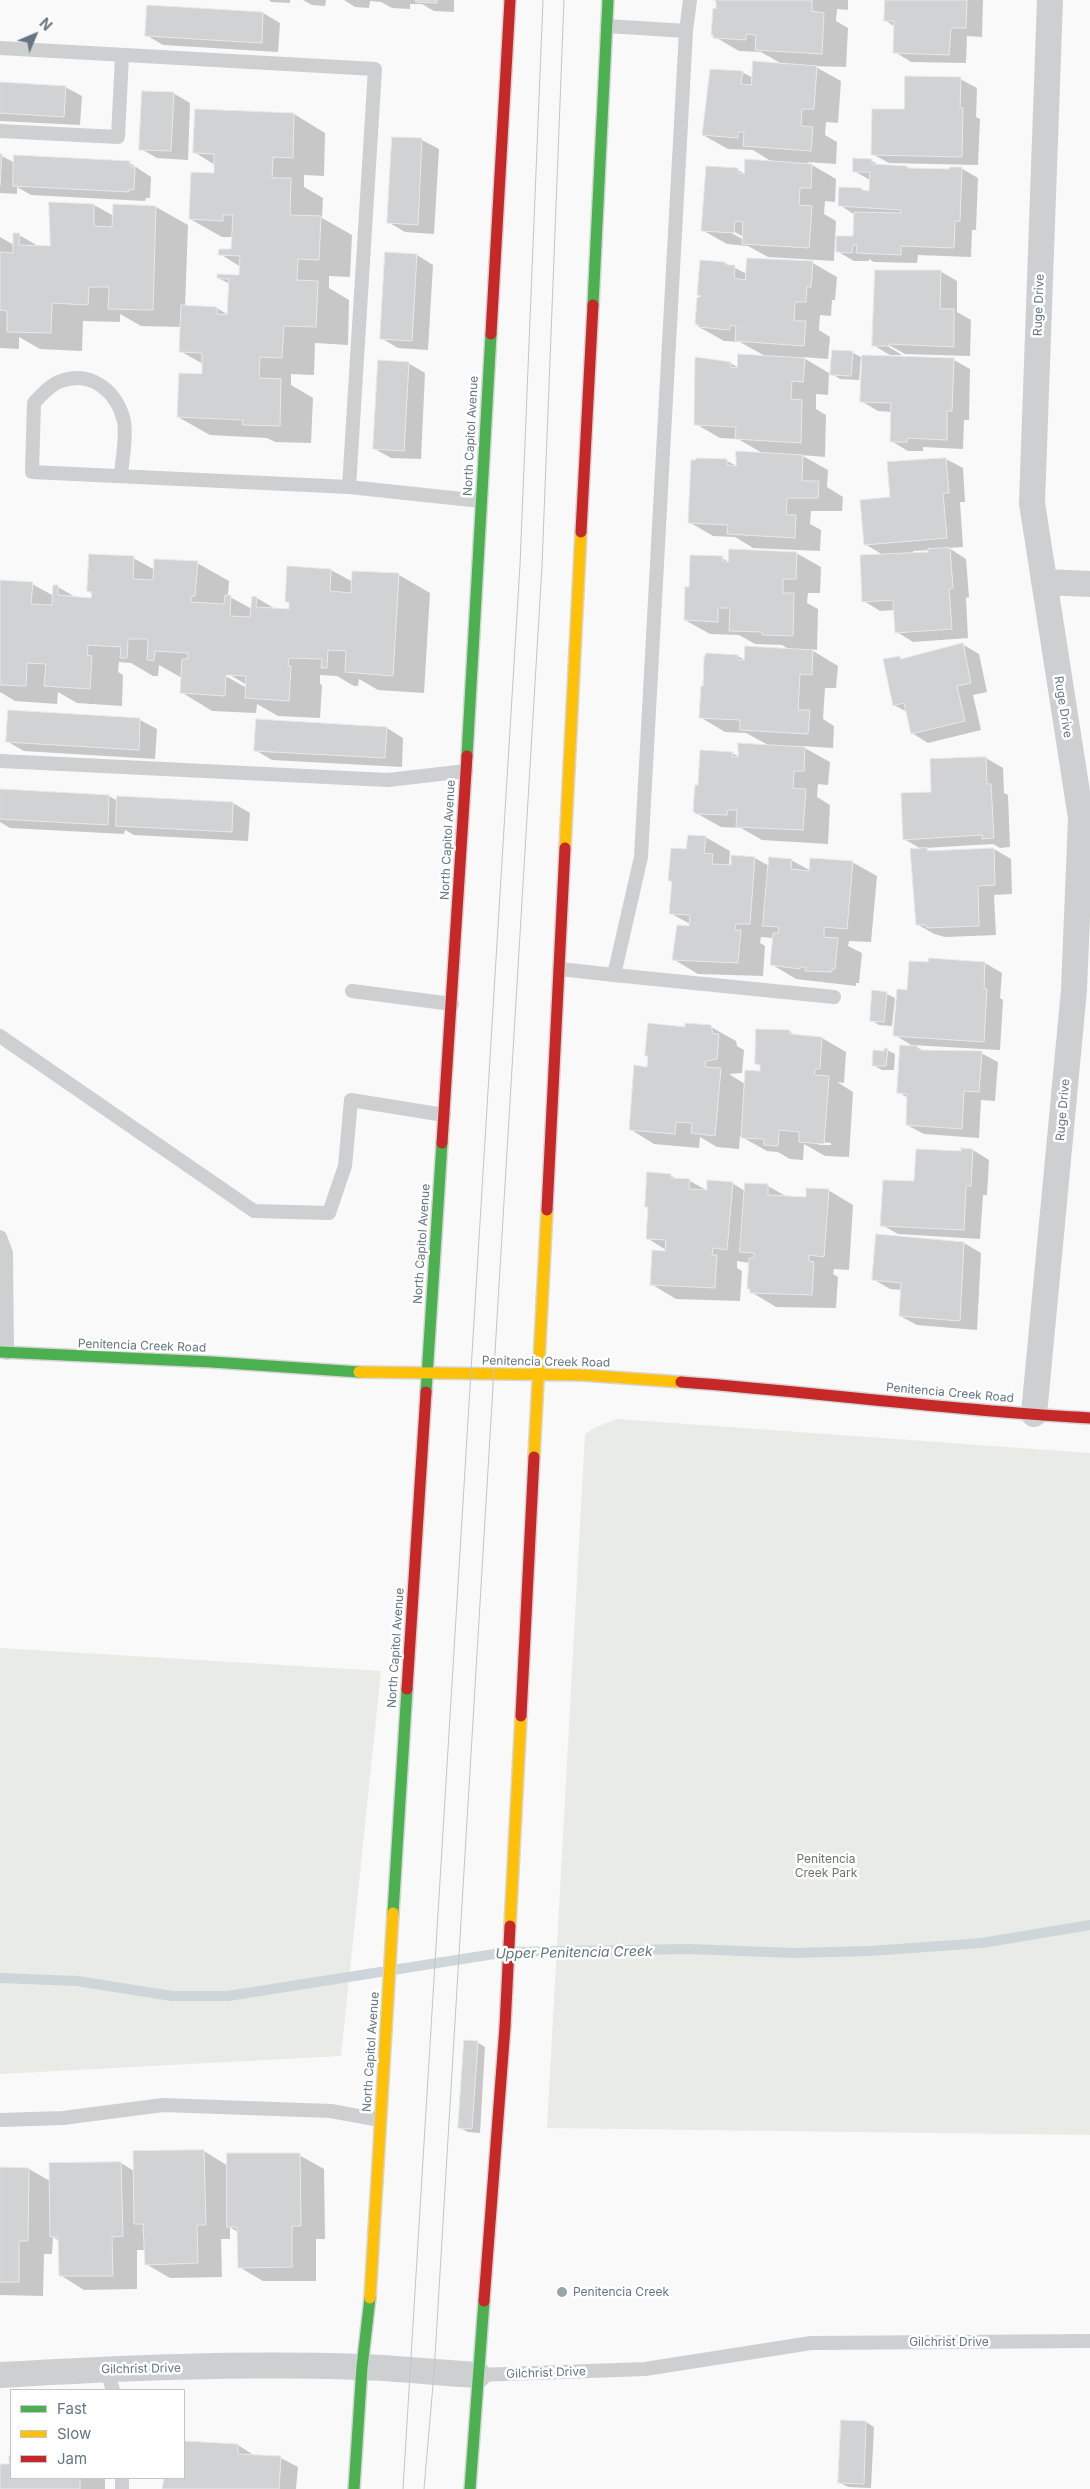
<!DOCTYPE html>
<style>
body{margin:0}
#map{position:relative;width:1090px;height:2489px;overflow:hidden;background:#f9f9f9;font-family:Inter,sans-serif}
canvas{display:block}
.legend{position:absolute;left:10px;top:2389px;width:175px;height:90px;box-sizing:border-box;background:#fff;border:1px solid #c1c8cd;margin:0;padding:6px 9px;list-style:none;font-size:15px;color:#657683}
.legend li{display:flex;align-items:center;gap:10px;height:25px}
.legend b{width:25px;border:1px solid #c1c8cd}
.north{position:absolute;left:10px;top:10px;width:50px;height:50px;-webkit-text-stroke:4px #fff;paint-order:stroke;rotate:45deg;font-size:14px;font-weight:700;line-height:20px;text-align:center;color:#657683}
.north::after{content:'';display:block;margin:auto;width:18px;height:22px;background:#657683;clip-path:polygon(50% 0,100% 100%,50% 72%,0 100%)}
</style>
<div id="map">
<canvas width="1090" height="2489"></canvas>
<ul class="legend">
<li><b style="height:6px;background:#4caf50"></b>Fast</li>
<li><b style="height:6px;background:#ffc107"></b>Slow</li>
<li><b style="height:6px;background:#c62828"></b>Jam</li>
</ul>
<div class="north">N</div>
</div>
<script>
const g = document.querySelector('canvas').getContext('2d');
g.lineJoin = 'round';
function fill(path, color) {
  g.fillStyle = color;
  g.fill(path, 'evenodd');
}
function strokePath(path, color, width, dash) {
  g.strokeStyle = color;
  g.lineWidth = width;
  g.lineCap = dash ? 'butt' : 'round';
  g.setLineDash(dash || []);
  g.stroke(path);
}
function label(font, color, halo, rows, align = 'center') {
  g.font = font + ' Inter,sans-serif';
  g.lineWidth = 5;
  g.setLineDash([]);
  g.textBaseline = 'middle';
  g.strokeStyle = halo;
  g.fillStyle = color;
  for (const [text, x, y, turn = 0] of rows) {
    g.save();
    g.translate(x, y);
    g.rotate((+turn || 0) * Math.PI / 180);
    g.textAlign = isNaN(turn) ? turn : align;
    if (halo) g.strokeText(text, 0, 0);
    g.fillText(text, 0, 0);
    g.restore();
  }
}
const green = new Path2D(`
 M617,1419L1090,1453V2135L547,2128L585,1434L596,1427Z
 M0,1648L381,1671L341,2056L0,2074Z`);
const shadow = new Path2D(`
 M269,0H290V3L271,2Z
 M303,0H326L325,6L312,5Z
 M344,0H454V12L434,11L422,4H410V9L392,8L381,2L370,1L369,8L355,7Z
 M715,0H848V10L837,9L836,21L848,28L846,67L814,66L841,81L838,123L826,122L825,135L837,142L836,164L807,162L836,179L835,202L825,201L824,214L836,221L834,261L768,257L748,246L727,244L702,230L708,168L738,170L745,174L774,163L753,150L728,149L703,135L742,72L753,78L782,64L761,52L739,51L715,37L717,2ZM729,229L744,237V240L728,231Z
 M886,0H983L982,37L967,36L966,63L911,62L895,52V27L885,20Z
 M263,13L280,23L278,52L163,45L146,35Z
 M960,79L977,88L976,117L980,119L978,165L889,163L872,154L905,111Z
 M0,83L65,87L82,96L80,125L0,121Z
 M173,93L190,103L188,160L157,158L141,149Z
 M294,114L325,133L324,176L304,175V187L323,198L322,218L352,235L350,277L329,276V288L349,300L348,345L315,343L314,375L291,374V385L313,398L311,443L275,442L267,438L210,435L178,417L203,375V364L180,351L181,327L141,326L120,314V322L83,321L82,351L40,349L19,337V349L0,348V237L14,245L19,235L40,247H52L51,203L94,205L114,216V205L156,207L188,225L185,307L217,308L228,315L230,284L218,278L241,277V267L220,254L232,251L233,237H222L190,219L215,174V165L194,152Z
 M393,138L422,140L439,149L434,234L405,232L388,222Z
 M0,155L15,163H130L151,177L150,198H146L145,201L31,195L17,187V194L0,193Z
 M872,161L880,166L907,167L911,169L950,170L961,168L978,178L976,230H972L971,257L918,255L917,263L874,262L869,259V261H854L837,251L854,238L855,215L840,205L861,189L870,192V180L854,171Z
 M417,255L433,265L428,350L398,348L381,338Z
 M701,262L725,263L747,274L811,262L837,277L835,300H832L831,316L820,315L819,330L830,337L828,359L802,357L829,373L828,395L816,394V409L826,415L825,457L801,455L828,470L827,487L843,497L842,511H811L810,524L821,530L820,551L753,548L735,537L713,536L689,522L727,461L737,466L764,454L738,439L720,438L696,424L730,363L739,368L765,356L740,342L724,341L699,327Z
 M940,271L957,281V312L971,320L970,356L905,354L889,345V347L902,355H890L873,345Z
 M853,353L861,357L859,380L840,379L832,374Z
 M954,360L970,369L969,420H964L963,449L923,447V451H908L891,441L892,412L878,411L861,401Z
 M408,363L425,373L421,459L391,458L375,449Z
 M946,459L963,468L965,502H960L963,547L949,548L966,559L969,597L966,598L968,638L913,642L897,632L895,610L880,611L864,601L883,555L865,544L892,499ZM930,550V553L913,554V551Z
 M796,553L821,567L820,593H808L807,603L818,609L817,650L810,649L838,666L836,688H825L823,719L834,726L833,748L801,746L830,762L828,785L818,784L817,797L830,805L828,844L762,840L741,828L721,827L696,813L699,786L732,753L739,757L770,746L746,733L725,732L700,717L707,654L738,656L746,661L790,650L782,645L755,644L739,635L710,634L685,620L690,588L722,558L729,562Z
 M133,558L155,570L197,563L229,581L228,596L252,609L257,598L277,610H290V603L287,601L331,570L353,582L399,575L430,593L424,693L378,690L359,679L358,686H354L337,676L320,675V684L322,685L320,718L278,716L257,704L256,713L212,711L181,692L182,678L159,665L158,676H153L131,663L119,662L118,672L123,675L122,706L77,703L58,692L57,704L15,701L0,692V582L32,584L54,596L58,587L77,598L92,599L93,594L88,591ZM222,670L247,685V688L220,673Z
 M962,644L979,654L987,692L973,695L981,730L928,743L912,733L907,712L894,705L899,657L903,660Z
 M140,720L157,729L155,759L24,751L8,742Z
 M387,728L403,738L402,767L272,760L255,750Z
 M986,758L1003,768L1004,793L1008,795L1010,847L1000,848L993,844L925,848L932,852L994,849L1011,859L1012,894L994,895L996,935L945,937L934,934L917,924L923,850L904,839L932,793Z
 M0,790L109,796L118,801V797L233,803L250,813L248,841L134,835L125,830L124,834L10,828L0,822V827Z
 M705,837L730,851L729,864L732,866V856L755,858L769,866L791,860L811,871L852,862L877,876L871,942L849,941L848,946L862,953L859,983H856V986L796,979L771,964L773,938L761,937L760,943L765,946L763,976L698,974L673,959L690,924L670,913L673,882L670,881L687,851Z
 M930,959L985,963L1002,973L1000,998L1003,1000L1000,1050L911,1045L895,1035L908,991L929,964Z
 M887,994L895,998L892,1026L879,1025L871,1020Z
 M711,1027L736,1041L737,1046L744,1050L742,1073L729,1074L745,1084L761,1072V1066L757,1064L790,1032L797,1036L822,1038L846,1052L844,1083L837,1082L853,1092L849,1157L825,1156L804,1144L803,1160L790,1159L778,1152L767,1151L740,1136L739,1149L717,1147L700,1137L699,1148L654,1144L630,1129L648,1068L686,1028ZM817,1142L831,1143V1145H819Z
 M917,1047L924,1051L981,1053L998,1062L995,1101L981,1100L979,1138L924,1134L907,1125L908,1098L898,1092Z
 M887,1050L895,1054L894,1070H882L873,1065Z
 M973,1150L989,1160L987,1195H983L980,1239L898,1234L882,1225L915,1182L962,1152Z
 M670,1175L678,1180L690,1181L708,1191L732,1183L745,1191L768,1186L789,1198L807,1199L828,1190L853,1205L849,1270L834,1269L833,1274L838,1277L836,1308L776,1307L751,1292L749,1288L750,1263L737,1261V1268L742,1271L740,1301L676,1299L651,1284L666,1250L647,1238L649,1208L646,1206Z
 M964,1243L981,1253L977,1330L917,1325L900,1316L902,1290L890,1289L873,1279Z
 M477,2042L485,2047L480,2133L468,2132L460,2128Z
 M204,2151L228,2166L299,2155L324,2169L325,2239H316V2281H263L239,2267V2233L230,2227V2239H221L222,2277L170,2278L146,2264L145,2250H137V2289L84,2290L60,2275L59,2241L53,2237L52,2254H44L43,2296L0,2295V2169H29L50,2181V2164L121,2163L134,2171Z
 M866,2422L874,2427L871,2488L848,2487L840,2483Z
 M184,2442L238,2445L255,2456L281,2458L298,2467L296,2489H164L165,2478H184Z
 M10,2457L11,2478H105V2489H0V2465H10Z`);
const stream = new Path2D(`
 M0,1978L77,1981L172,1996H228L507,1952L689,1949L794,1953L870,1951L982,1943L1090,1925`);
const building = new Path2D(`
 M416,0H437V3L416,2Z
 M714,0H812V11L824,13L822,54L755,50L756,35L746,34V40L713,38V35H711L713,8L716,9V2Z
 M885,0H967L966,28H951L949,55L893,53L894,21H884Z
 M147,5L263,12L262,43L145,36Z
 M753,61L817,66L814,109H802L801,126L813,127L811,151L743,146L744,132H738V138L702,135L710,69L743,71L741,84L751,85Z
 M905,76L961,77L960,108H963L962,157L871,155L872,109H904Z
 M0,82L66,86L64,117L0,113Z
 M142,91L174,92L171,151L139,150Z
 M195,109L294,113L293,158L273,157L272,178H291L290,215L321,216L319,260L298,259L297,280L318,281L316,327L284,326L282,358L260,357L259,378L281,379L280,426L242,425L243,420L177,417L179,373L202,374V353L179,352L181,305L217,307V314L227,315L229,279L217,278V274L239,275L240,256L218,255L219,249H231L233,215H223V221L189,219L191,172L214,173V154L193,153Z
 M392,137L422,138L418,225L387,223Z
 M0,154H2L0,185Z
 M14,155L130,161V166L135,167L134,190L129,189V192L13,186Z
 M853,158L872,159V164L907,166V168L949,169L950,167H962L960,221H955L954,248L901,246V255L856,253L857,245H853L852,253L836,252V236H853L854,212L901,213V210L838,206L839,187L862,188V190L869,191L870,172H853Z
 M745,159L812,164L811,188H800L799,205L812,206L809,248L742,244L743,222L735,221L734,233L701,231L706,166L738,168V173L744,174Z
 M49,202L94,204V226L112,227L113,204L156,206L153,310L108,309L109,287H89L88,305L52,303L51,333L7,332V311L0,310V252L13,253V233H20L19,245L50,246Z
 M385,252L417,254L412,341L380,339Z
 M747,258L813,261L811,287H807L806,302H795L794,321H806L804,346L735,341L736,326L730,325V330L698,327V325L695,324L697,298L701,296L697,295L700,260L725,262V265H735L734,278L745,280Z
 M875,270H941L940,309H954V347L889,344V346H872Z
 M832,350L853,351L851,376L830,375Z
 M738,354L805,358L803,382L792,381L791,399L802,400L801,443L735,439L736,427L694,425L695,357L731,362L730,367L737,368Z
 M862,355L954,358L952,411H947V440L907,438V442H890L891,403L860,402Z
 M378,360L409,362L404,451L373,449Z
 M736,451L803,455L802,481H819L818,498H787L786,515H796L795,538L727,534L728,525L688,523L691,460H696V458L727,459V465L736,466Z
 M946,458L949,493H943L947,538L864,545L860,500L890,497L887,462Z
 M950,548L953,588L949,589L952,629L895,633L893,600L862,602L860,555L928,552V549Z
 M729,549L797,552L796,579H783V593H794L793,636L762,635V632L729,631L730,608H718V622L684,620L685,587H689L690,555L723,556L722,561L728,562Z
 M89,554L134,556L133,579L153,580L154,559L198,561L195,596H191V602L224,604L225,595H231L230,616L250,617L252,596L257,597L256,607L289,609V602H285L287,566L331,569L330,591L351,593L352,571L399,573L393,676L345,672L346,651L328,650L327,668H321L322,659L289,658L288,666H291L289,701L245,698L246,676L226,675L225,696L180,693L182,659H188V653L155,651L154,661L147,660L148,639H128L127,658H120L121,647L88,645L87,655L92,656L90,689L44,686L46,664L27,663L26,686L0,685V580L33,582L31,604L52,605L53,585H58V595L91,598L92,592L87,591Z
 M963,643L971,683L957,686L965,721L911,734L904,703L893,706L883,659L900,656V659Z
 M745,646L813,650L812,675L800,674L798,710H810L808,734L740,730V720L699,718L701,686H703L704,658L706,653L738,655V660H744Z
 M8,710L140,718L139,750L6,742Z
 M256,719L387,727L385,758L254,751Z
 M738,743L805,747L804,771H794L793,788L806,789L803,830L736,827L737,810H728L727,815L696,814L693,811L695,785H698L700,750L733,752L732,757H738Z
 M986,757L987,784H991L994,838L982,839V835L903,840L901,793L931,792L930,759Z
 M0,789L109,795L108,825L0,819Z
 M117,796L233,802L232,832L116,826Z
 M688,835L706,836L704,853L713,854L712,864L731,865V855L755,857L750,924H736L735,930H741L738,963L672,960L677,925L689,926L690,915L669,914L672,881H668L671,848L686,849Z
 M927,848V851L994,848L995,885L978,886L979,926L927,928L926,925H916L910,849Z
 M769,857L792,859L791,869L809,871L810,858L853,861L847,929L824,927V937L838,938L835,969H832V972L805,971L806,967H800V969L770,965L773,933H778L779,927L763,926Z
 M929,958L985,962L984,988L987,989L984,1042L893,1036L897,989L907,990L909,961L928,962Z
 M872,990L887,992L884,1022L870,1021Z
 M648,1023L685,1027V1023L711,1025L713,1034H719L717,1059L706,1061L705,1067L721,1068L715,1136L691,1133L692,1123L676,1122L675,1134L629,1130L634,1065L647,1067L648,1056H645Z
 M756,1029L790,1030V1034L822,1037L820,1069H815L814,1075L829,1076L824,1144L799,1142V1132L779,1130L778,1146L764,1145V1139L741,1138L745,1070L760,1071V1065L755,1064Z
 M900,1045L918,1046L917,1050L982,1051L979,1092L964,1091L962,1129L906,1125L907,1094L897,1093Z
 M888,1048L886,1066H872L873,1050L884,1051V1049Z
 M961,1148L973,1149L971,1186H966L964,1230L880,1226L883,1180L914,1181L916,1149L961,1151Z
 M647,1172L671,1174V1178L690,1179L689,1189L707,1190V1180L733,1182L727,1250L713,1248L712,1255H717L715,1288L650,1285L652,1250L665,1251L666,1240L646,1239L648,1207H645Z
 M745,1183L768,1184V1195L806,1197V1188L829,1189L824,1257L809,1255V1261L814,1262L812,1295L750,1293V1289H747L749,1258H754V1253L740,1252Z
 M876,1234L964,1242L960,1321L899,1316L901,1283L872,1280Z
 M464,2040L478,2041L472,2129L458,2128Z
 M204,2150L206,2225H197L198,2263L145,2265L143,2224H134L133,2151Z
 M227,2153H300L301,2226H292V2267L238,2268L237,2227H227Z
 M121,2162L123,2236L112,2237L113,2276H59L58,2237H50L49,2163Z
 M0,2167L29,2168L28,2241H19V2282H0Z
 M841,2420L866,2421L864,2484L838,2483Z
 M184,2441L238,2444V2454L281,2456L279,2489H162L164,2478H184Z
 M9,2456H11V2478H80V2489H0V2464H9Z`);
const lane = new Path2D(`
 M686,31L690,0
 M0,48L375,69L349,487
 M0,131L118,137L122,56
 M121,476C122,459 127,437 124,421C117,392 92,370 61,381C51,384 41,395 34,403L32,472L349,487L481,501
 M0,761L388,780L466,771
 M560,969L614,975L641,857L686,31L607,26
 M614,975L834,997
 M352,991L452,1004
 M0,1036L254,1211L329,1213L345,1166L351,1100L444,1115
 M0,1237L6,1253L7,1353
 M0,2120L63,2118L163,2105L331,2111L380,2120
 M106,2369L113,2390
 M478,2375L645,2369L811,2343L1090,2341
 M122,2478V2489`);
const street = new Path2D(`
 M1044,582L1090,584
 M1034,1414L1074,990L1081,818L1032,503L1050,0
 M0,2375C120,2368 240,2363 360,2367C399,2368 438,2373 478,2375`);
const fast = new Path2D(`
 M593,305L608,0
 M467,756L491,334
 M0,1352L212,1362L359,1372
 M426,1392L442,1143
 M393,1913L407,1689
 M354,2489L362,2367L370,2298
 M470,2489L484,2301`);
const slow = new Path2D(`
 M565,848L581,532
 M359,1372L582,1375L681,1382
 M534,1457L547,1210
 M510,1926L521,1716
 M370,2298L393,1913`);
const jam = new Path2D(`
 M491,334L510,0
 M581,532L593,305
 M442,1143L467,756
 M547,1210L565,848
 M681,1382C817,1392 953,1411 1090,1418
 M407,1689L426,1392
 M521,1716L534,1457
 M484,2301L505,2027L510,1926`);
const tram = new Path2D(`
 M403,2489L520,565L543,0
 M424,2489L434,2373L542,566L564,0`);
const markers = [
 [562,2292,6,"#99a4ac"]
];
const streetNames = [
 ["Ruge Drive",1039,305,-88],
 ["North Capitol Avenue",471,436,-87],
 ["Ruge Drive",1063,707,81],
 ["North Capitol Avenue",448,840,-87],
 ["Ruge Drive",1063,1110,-85],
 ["North Capitol Avenue",422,1244,-86],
 ["Penitencia Creek Road",142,1346,2],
 ["Penitencia Creek Road",546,1362,1],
 ["Penitencia Creek Road",950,1393,5],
 ["North Capitol Avenue",396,1648,-86],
 ["North Capitol Avenue",371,2052,-86],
 ["Gilchrist Drive",949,2342],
 ["Gilchrist Drive",141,2369,-1],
 ["Gilchrist Drive",546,2373,-2]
];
const parkNames = [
 ["Penitencia",826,1859],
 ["Creek Park",826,1873]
];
const poiNames = [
 ["Penitencia Creek",573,2292]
];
const waterNames = [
 ["Upper Penitencia Creek",574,1953,-1]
];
fill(green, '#e8ebe6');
fill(shadow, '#0003');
strokePath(stream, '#ced6d9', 10);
fill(building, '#d0d2d3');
strokePath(building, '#e8e8e8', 1);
strokePath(fast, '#d5d6d7', 14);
strokePath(slow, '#d5d6d7', 14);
strokePath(jam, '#d5d6d7', 14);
strokePath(lane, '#cecfd0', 14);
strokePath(street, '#cecfd0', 26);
strokePath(fast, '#4caf50', 11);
strokePath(slow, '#ffc107', 11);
strokePath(jam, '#c62828', 11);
strokePath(tram, '#c3c5c6', 1);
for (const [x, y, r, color] of markers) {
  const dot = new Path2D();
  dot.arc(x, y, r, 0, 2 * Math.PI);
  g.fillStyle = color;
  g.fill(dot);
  strokePath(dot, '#fff', 2);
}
label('12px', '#657683', '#fff', streetNames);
label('12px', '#687a64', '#fff', parkNames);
label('12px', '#657683', '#fff', poiNames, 'left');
label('italic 14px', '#60757c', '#fff', waterNames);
</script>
